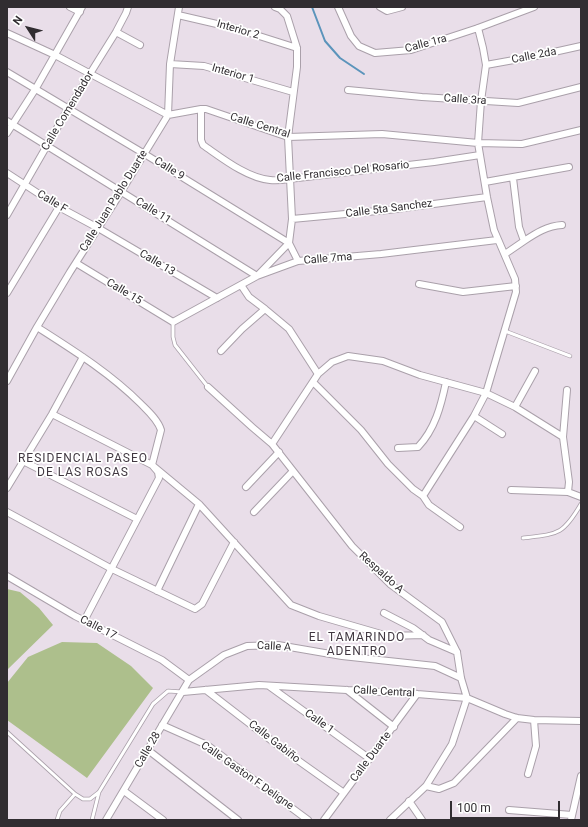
<!DOCTYPE html>
<meta charset="utf-8">
<style>
body{margin:0}
#map{position:relative;width:588px;height:827px;overflow:hidden;background:#e9dee9;font-family:Roboto,sans-serif}
canvas{display:block}
.frame{position:absolute;inset:0;border:8px solid #312d31;pointer-events:none}
.north{position:absolute;left:8px;top:8px;width:40px;height:40px;-webkit-text-stroke:3px #fff;paint-order:stroke;rotate:306deg;font-size:11px;font-weight:700;line-height:16px;text-align:center;color:#312d31}
.north::after{content:'';display:block;margin:auto;width:14px;height:18px;background:#312d31;clip-path:polygon(50% 0,100% 100%,50% 72%,0 100%)}
.scale{position:absolute;left:450px;top:801px;width:110px;height:18px;box-sizing:border-box;border:2px solid #312d31;border-top:0;padding-left:5px;font-size:12px;line-height:14px;white-space:nowrap;color:#312d31;-webkit-text-stroke:3px #fff;paint-order:stroke}
</style>
<div id="map">
<canvas width="588" height="827"></canvas>
<div class="frame"></div>
<div class="north">N</div>
<div class="scale">100 m</div>
</div>
<script>
const g = document.querySelector('canvas').getContext('2d');
g.lineJoin = 'round';
function fill(path, color) {
  g.fillStyle = color;
  g.fill(path, 'evenodd');
}
function strokePath(path, color, width, dash) {
  g.strokeStyle = color;
  g.lineWidth = width;
  g.lineCap = dash ? 'butt' : 'round';
  g.setLineDash(dash || []);
  g.stroke(path);
}
function label(font, color, halo, rows, align = 'center') {
  g.font = font + ' Roboto,sans-serif';
  g.lineWidth = 3.5;
  g.setLineDash([]);
  g.textBaseline = 'middle';
  g.strokeStyle = halo;
  g.fillStyle = color;
  for (const [text, x, y, turn = 0] of rows) {
    g.save();
    g.translate(x, y);
    g.rotate((+turn || 0) * Math.PI / 180);
    g.textAlign = isNaN(turn) ? turn : align;
    if (halo) g.strokeText(text, 0, 0);
    g.fillText(text, 0, 0);
    g.restore();
  }
}
const green = new Path2D(`
 M7,589L20,592L39,608L53,625L7,670Z
 M62,642L97,643L131,666L153,688L87,778L7,720V683L28,657Z`);
const stream = new Path2D(`
 M312,7L325,41L340,58L364,74`);
const service = new Path2D(`
 M173,322V337L175,345L208,387
 M505,331L570,356
 M523,538C558,534 563,535 581,504
 M7,732L75,794L83,799H90L99,792L153,704L168,691L183,692
 M57,820L60,811L75,794
 M92,820L99,792`);
const minor = new Path2D(`
 M70,7L80,12
 M275,7L280,9L287,16L297,48V67L288,137L292,219L289,243L298,261
 M338,7L351,36L359,46L375,53L411,50L478,28L534,7
 M380,7L387,11L402,7
 M178,15L234,28L297,48
 M478,28L483,48L486,65L481,101L478,143L487,197L494,230L515,279L516,292L486,393L474,416L502,434
 M116,32L140,45
 M7,33L55,55L168,115L201,109H206L288,137L382,134L478,143L522,144L581,130
 M170,64L204,66L293,92
 M486,65L536,56L581,46
 M7,72L143,153L289,243L257,276L7,121
 M348,90L422,97L518,103L581,87
 M201,109V140L203,145C222,158 247,178 270,180C276,181 283,180 289,179L434,162L480,155
 M7,133L36,88L82,7
 M7,173L59,207L98,228L217,298
 M485,182L569,167
 M7,215L68,109L116,32L126,13L128,7
 M292,219L388,210L487,197
 M524,241C536,233 547,226 562,225
 M505,254L524,241L519,227L513,178
 M76,263L173,322L257,276L298,261L381,254L497,240
 M419,284L463,292L516,286
 M7,293L59,207
 M265,309L289,329L318,374
 M37,327C73,350 110,373 141,404C148,411 158,420 161,430L152,465L158,472L159,478L84,621
 M221,351L242,329L265,309L249,297L241,285
 M7,381L37,327L70,272L116,200L168,115L170,64L179,7
 M313,382L361,430L388,464L413,489L423,496
 M208,387L252,427L272,444L352,546L390,584L442,622L457,652L461,678L467,698L452,744L426,786L390,820
 M515,407L535,371
 M52,414L152,465L199,504L291,605L319,616L388,636L423,635
 M563,437L567,390
 M272,444L318,374L332,362L348,356L383,361L420,375L486,393L515,407L563,437L569,482L568,492L581,497
 M398,448L418,447C435,429 441,406 446,382
 M23,461L137,519
 M246,487L279,452
 M7,488L52,414L83,357
 M511,490L568,492
 M7,512L112,569L195,609L202,604L234,542
 M254,512L293,471
 M460,527L429,505L423,496L474,416
 M7,576L75,616L162,660L189,680
 M157,591L199,504
 M384,613L413,628L429,640L457,652
 M269,686L370,759
 M206,690L289,754L344,793
 M347,690L394,727
 M183,692L259,685L417,694L467,698L505,714L517,718L534,720L581,721
 M162,725L207,745L308,820
 M148,750L238,820
 M528,774L536,746L534,720
 M426,786L439,789L454,783L517,718
 M124,791L163,820
 M409,801L422,820
 M509,810L572,815
 M106,820L189,680L224,655L247,646L278,645L342,656L435,666L461,678
 M324,820L417,694
 M571,820L581,776`);
const streetNames = [
 ["Interior 2",238,30,16],
 ["Calle 1ra",426,44,-15],
 ["Calle 2da",534,56,-11],
 ["Interior 1",233,74,16],
 ["Calle 3ra",465,100,4],
 ["Calle Comendador",68,111,-59],
 ["Calle Central",260,126,17],
 ["Calle 9",169,169,32],
 ["Calle Francisco Del Rosario",343,172,-6],
 ["Calle Juan Pablo Duarte",114,201,-58],
 ["Calle F",52,202,31],
 ["Calle 5ta Sanchez",389,209,-7],
 ["Calle 11",153,211,32],
 ["Calle 7ma",328,259,-5],
 ["Calle 13",157,263,31],
 ["Calle 15",124,292,31],
 ["Respaldo A",381,573,42],
 ["Calle 17",98,628,27],
 ["Calle A",274,647,3],
 ["Calle Central",384,692,3],
 ["Calle 1",319,722,36],
 ["Calle Gabiño",274,742,38],
 ["Calle 28",148,750,-60],
 ["Calle Duarte",371,757,-53],
 ["Calle Gaston F Deligne",247,776,35]
];
const neighbourhoodNames = [
 ["RESIDENCIAL PASEO",83,459],
 ["DE LAS ROSAS",83,473],
 ["EL TAMARINDO",357,638],
 ["ADENTRO",357,652]
];
fill(green, '#adbf8c');
strokePath(stream, '#5b94bb', 2);
strokePath(service, '#aaa0aa', 4.5);
strokePath(minor, '#aaa0aa', 8);
strokePath(service, '#fff', 3);
strokePath(minor, '#fff', 6);
label('11px', '#312d31', '#fff', streetNames);
g.letterSpacing = '1px';
label('12px', '#413841', '#fff', neighbourhoodNames);
g.letterSpacing = '0px';
</script>
